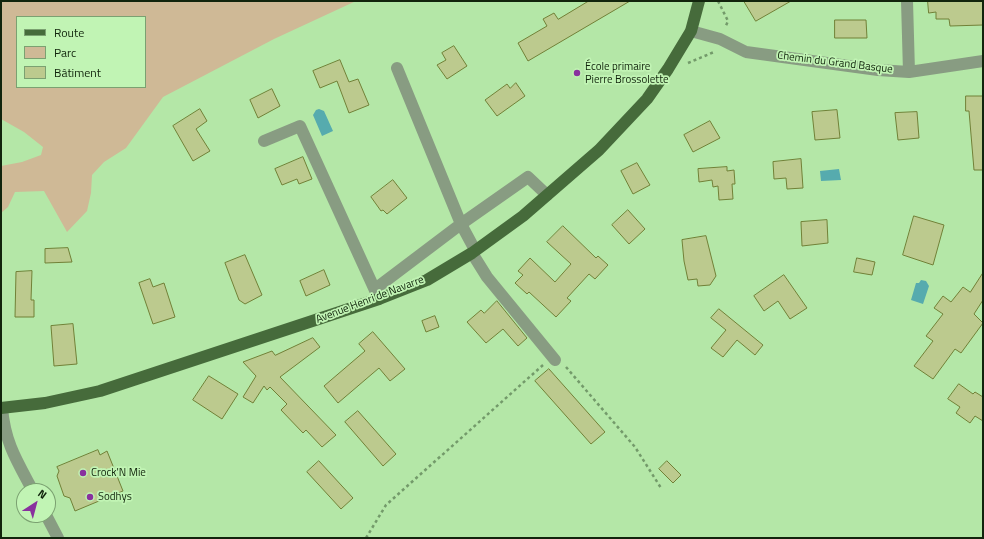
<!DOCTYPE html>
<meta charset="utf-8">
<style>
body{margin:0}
#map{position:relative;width:984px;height:539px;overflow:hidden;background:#b4e7a7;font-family:"Titillium Web",sans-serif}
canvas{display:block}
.frame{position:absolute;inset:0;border:2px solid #11240c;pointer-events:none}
.legend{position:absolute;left:16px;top:16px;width:130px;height:72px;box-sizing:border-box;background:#c1f4b4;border:1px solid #7ba171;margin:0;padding:5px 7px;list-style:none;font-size:12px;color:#11240c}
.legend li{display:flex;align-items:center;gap:8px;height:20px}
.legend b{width:20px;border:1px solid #7ba171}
.north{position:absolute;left:16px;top:483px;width:40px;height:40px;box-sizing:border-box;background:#c1f4b4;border:1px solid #7ba171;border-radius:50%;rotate:36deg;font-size:11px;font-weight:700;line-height:16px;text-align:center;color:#11240c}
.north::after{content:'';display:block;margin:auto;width:14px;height:18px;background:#89319e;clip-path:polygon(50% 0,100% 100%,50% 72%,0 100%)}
</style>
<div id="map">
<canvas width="984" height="539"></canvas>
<div class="frame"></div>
<ul class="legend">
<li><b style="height:5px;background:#466b3b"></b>Route</li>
<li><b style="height:11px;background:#cfb996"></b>Parc</li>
<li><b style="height:11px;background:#bcca8e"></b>Bâtiment</li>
</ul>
<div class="north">N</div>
</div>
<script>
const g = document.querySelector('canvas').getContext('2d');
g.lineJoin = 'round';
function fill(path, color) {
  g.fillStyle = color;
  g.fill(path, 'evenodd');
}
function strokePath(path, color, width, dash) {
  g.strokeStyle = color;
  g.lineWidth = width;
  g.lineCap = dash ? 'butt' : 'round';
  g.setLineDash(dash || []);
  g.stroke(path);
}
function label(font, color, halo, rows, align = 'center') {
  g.font = font + ' "Titillium Web",sans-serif';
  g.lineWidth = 3.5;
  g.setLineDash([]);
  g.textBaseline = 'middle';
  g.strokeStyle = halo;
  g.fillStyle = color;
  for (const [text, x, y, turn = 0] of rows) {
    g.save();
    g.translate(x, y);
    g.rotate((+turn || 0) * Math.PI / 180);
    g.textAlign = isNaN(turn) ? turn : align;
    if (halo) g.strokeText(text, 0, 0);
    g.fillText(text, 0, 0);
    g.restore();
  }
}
const green = new Path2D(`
 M1,1H356L274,39L163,97L126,148L104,162L92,175L91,193L87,211L67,232L44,191L15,192L8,207L1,213V166L22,162L41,155L43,147L24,132L1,119ZM17,17H145V87H17Z`);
const water = new Path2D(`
 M319,109L324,111L333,131L322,136L313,115L316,110Z
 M839,169L841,180L821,181L820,171Z
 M921,280L926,281L929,286L923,304L911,300L916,283H919Z`);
const building = new Path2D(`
 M589,1H630L528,61L518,43L547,26L543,19L554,13L558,19Z
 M744,1H791L756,21Z
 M928,1H983V25L950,26L949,19H936V12L929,13Z
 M835,20H866L867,38H835Z
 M454,46L467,66L447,79L437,65L446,60L442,53Z
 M340,60L349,82L358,79L369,105L349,113L337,81L320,88L313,71Z
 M516,83L525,96L497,116L485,100L507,84L510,88Z
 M272,89L280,106L258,118L250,100Z
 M966,96H983V170H974L969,111H966Z
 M200,109L207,121L196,129L210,151L193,161L173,126Z
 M837,110L840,138L815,140L812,112Z
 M917,112L919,138L898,140L895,113Z
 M710,121L720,138L693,152L684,135Z
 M303,157L312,179L299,184L297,179L282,185L275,169Z
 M801,159L803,188L787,189L786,178L774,179L773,162Z
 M637,163L650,185L633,194L621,171Z
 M727,167V171L734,170L735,184H732L733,199L719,200L718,186L713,187L712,180L699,182L698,169Z
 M393,180L407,198L387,214L383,210L381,211L371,197Z
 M628,210L645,229L629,244L612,225Z
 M914,216L944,225L933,265L903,255Z
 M827,220L828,243L802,246L801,222Z
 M563,226L596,258L598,256L608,265L595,279L589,274L567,298L571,301L556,317L529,292L527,294L515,283L523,275L518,271L530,258L555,282L571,264L547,242Z
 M706,236L716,276L710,285L698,286L697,279L688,280L684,261L682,240Z
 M68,248L72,262L45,263V249Z
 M245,255L262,295L245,304L239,300L225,263Z
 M857,258L875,262L872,275L854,272Z
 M324,270L330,285L306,296L300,281Z
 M32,271L31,300H34V317H15L16,272Z
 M983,273V300L974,314L983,323L961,353L955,349L933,379L914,366L933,341L926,336L943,314L934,308L943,296L951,302L963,287L970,292Z
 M784,275L807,308L790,319L778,301L764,311L754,296Z
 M150,279L153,287L164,283L175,317L153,324L139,283Z
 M497,301L527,338L518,346L503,329L486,343L467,322L481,310L484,313Z
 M719,309L763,345L755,355L737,340L723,357L711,348L726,330L711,318Z
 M435,316L439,327L426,332L422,321Z
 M73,324L77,364L54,366L51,326Z
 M373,332L405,369L390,381L379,368L338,403L324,386L365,351L359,344Z
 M313,338L320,347L280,377L336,435L322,447L306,430L303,433L281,410L287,404L270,387L267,390L264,386L253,403L243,397L256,376L243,362L272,351L275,355Z
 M549,369L605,432L591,444L535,381Z
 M209,376L238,394L222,419L193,400Z
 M959,384L973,394L975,392L983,397V421L975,416L970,423L956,413L960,407L948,399Z
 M358,411L396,454L383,466L345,422Z
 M98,450L100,455L107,451L123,491L75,511L70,498L64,496L57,476L59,471L57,467Z
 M319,461L353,498L341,509L307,472Z
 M667,461L681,475L673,483L659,469Z`);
const path = new Path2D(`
 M718,1L728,21L725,28
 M688,63L714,52
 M566,367L635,447L661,488
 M366,538L386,505L543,365`);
const minor = new Path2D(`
 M907,1L909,72
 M691,31L720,39L746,52L878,70L909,72L983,61
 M397,68L461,224L475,250
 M264,141L300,126L379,299
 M472,253L487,277L555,360
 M375,289L461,224L528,177L547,195
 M2,408C5,443 17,461 33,491
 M46,515L58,538`);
const major = new Path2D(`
 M1,408L45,403L100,391L379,299L427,280L472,253L523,216L599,150L647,99L668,69L691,31L699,1`);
const markers = [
 [577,73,4,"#89319e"],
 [83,473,4,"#89319e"],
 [90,497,4,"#89319e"]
];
const streetNames = [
 ["Chemin du Grand Basque",835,63,7],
 ["Avenue Henri de Navarre",370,300,-21]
];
const poiNames = [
 ["École primaire",585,67],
 ["Pierre Brossolette",585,80],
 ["Crock'N Mie",91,473],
 ["Sodhys",98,497]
];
fill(green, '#cfb996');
fill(water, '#56abae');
fill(building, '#bcca8e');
strokePath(building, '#718037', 1);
strokePath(path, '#739a6a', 2.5, [3, 3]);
strokePath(minor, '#889c82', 12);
strokePath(major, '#466b3b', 12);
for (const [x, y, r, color] of markers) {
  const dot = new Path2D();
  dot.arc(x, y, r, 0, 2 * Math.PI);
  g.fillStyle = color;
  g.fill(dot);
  strokePath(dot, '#c1f4b4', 1.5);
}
label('11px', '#11240c', '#c1f4b4', streetNames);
label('11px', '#11240c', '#c1f4b4', poiNames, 'left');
</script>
